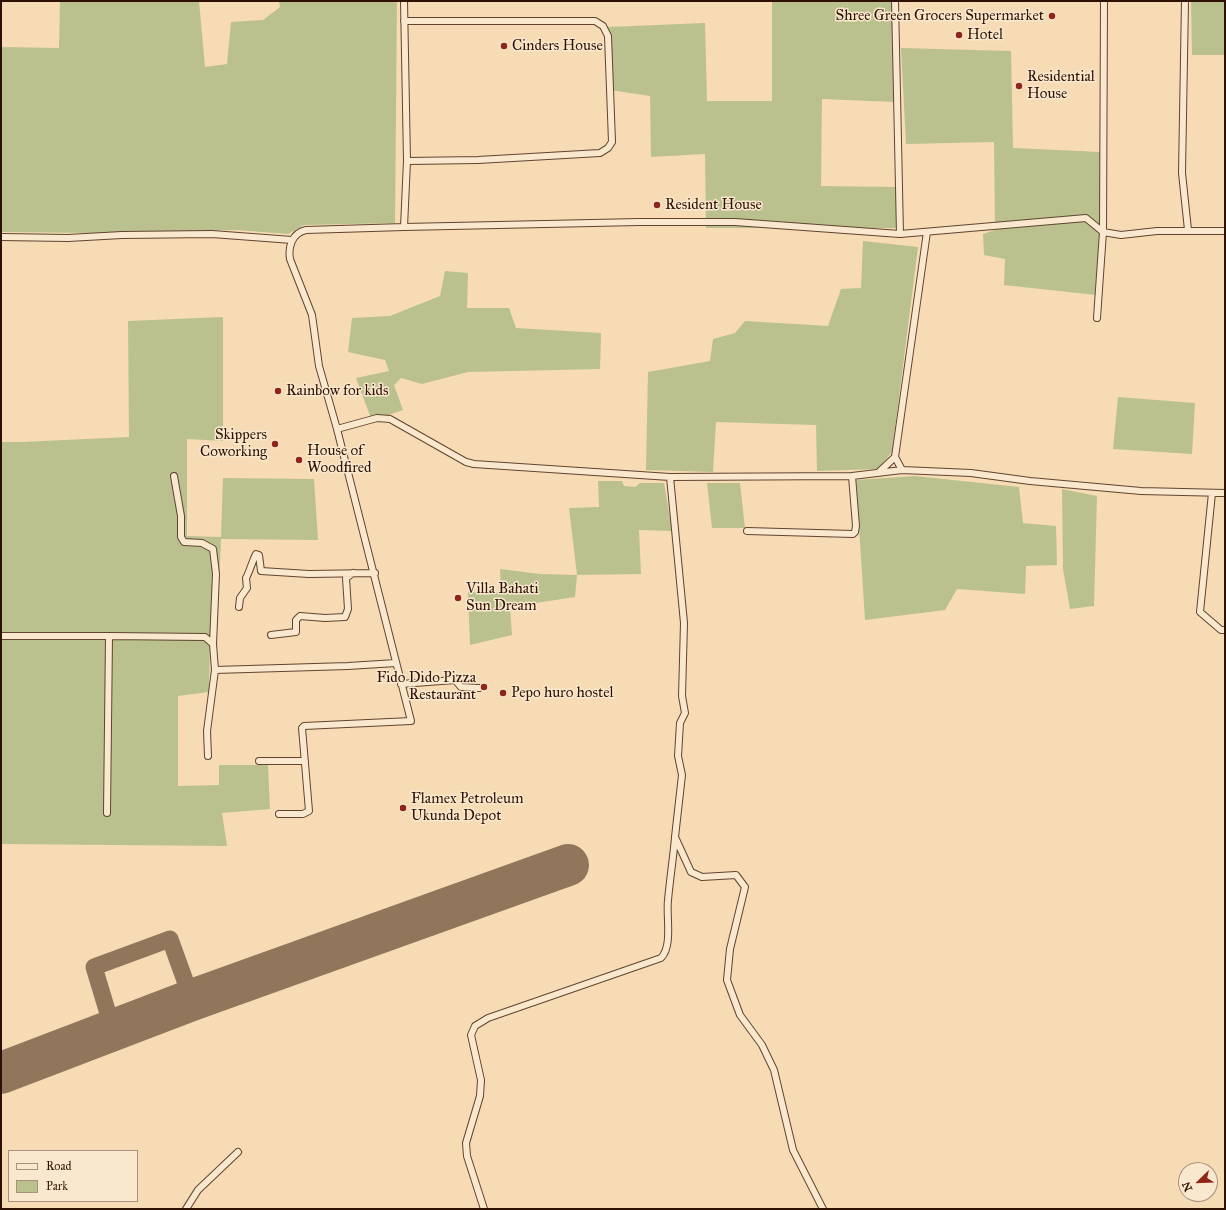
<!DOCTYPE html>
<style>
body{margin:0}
#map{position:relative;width:1226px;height:1210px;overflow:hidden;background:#f6dbb4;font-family:"IM FELL Great Primer",serif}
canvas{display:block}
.frame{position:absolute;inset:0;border:2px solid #2e1103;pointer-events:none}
.legend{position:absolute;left:8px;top:1150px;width:130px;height:52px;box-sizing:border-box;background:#f9e8ce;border:1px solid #a8927d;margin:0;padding:5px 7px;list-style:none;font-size:12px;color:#2e1103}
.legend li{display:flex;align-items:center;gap:8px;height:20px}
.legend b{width:20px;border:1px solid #a8927d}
.north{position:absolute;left:1178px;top:1162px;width:40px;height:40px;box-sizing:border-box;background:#f9e8ce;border:1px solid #a8927d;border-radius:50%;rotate:247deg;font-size:11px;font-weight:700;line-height:16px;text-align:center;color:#2e1103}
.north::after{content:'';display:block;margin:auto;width:14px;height:18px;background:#8f2418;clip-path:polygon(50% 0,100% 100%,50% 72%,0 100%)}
</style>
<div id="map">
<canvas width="1226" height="1210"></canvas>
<div class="frame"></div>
<ul class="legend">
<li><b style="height:5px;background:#f9e8ce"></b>Road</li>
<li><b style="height:11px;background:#bac18f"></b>Park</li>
</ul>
<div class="north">N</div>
</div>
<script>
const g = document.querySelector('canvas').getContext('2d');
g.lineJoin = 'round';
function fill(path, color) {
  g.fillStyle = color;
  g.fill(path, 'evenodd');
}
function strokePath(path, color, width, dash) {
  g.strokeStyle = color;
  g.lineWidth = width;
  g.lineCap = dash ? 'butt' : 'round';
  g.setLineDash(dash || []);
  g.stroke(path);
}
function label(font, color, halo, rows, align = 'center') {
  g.font = font + ' "IM FELL Great Primer",serif';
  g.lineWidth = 3;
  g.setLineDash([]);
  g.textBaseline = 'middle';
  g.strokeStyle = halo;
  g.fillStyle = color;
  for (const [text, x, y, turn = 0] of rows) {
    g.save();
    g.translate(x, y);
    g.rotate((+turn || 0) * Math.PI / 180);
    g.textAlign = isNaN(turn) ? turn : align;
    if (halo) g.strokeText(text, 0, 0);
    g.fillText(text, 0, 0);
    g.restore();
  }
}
const green = new Path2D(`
 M60,1H199L205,67L227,64L231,22L263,20L280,7L279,1H397L395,223L304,225L288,234L236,230L96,233L1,232V47L59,48Z
 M772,1H893L895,102L822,99L821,186L896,187V228H706L705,154L651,157L650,96L610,90L607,27L705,23L707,101H772Z
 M1191,1H1225V55H1192Z
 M901,48L1011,51L1013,148L1100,152V244L1096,295L1004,285L1005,259L984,255L983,234L995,230L994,142L906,144Z
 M863,241L918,247L892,452L878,469L817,471L816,425L716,422L713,472L646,470L648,372L710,361L713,339L735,333L745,321L828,326L841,289L861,288Z
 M445,271L468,273L467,308H509L516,328L601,333L600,369L468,372L422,384L401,378L394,385L403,410L372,421L356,378L389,371L385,360L348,352L352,318L390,316L440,296Z
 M223,317V441L187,439V536L221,537L223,478L314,479L318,540L221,539L217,632L210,636L209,692L178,696V786L219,785V765H268L270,809L222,813L227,846L1,844V442H22L129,437L128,321Z
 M1118,397L1195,403L1192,454L1113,449Z
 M915,476L1019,487L1023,523L1056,526L1057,565L1026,566L1025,594L957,589L945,610L865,620L856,480Z
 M598,481H622L624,486L635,487L640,483H664L672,531L639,530L641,574L577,575L575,597L510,607L512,635L470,645L468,592H501L500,569L540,574L577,575L569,508L599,507Z
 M707,483H740L745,528H712Z
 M1062,489L1097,496L1094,606L1070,609L1063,569Z`);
const taxiway = new Path2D(`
 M113,1030L94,967L170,939L192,1000`);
const runway = new Path2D(`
 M1,1073L192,1000L568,865`);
const street = new Path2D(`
 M895,1L900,234
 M1185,1L1182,173L1188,230
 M404,21H595L603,26L608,36L612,142L608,148L600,153L478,160L407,161
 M404,227L639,222H735L900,234L1086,218L1103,232L1121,235L1157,231H1225
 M927,232L895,457L902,470L971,473L1030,481L1141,491L1225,493
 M1,237L68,238L122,235L212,234L292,240
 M1097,318L1103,232L1104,1
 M337,429L377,418L390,419L466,462L474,464L670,477L852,476L902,470
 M879,472L895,457
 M174,476L181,516V537L184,542L202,543L213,549L216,574L213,644L215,670L207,731L208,756
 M670,477L684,623L682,696L685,713L680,723L678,756L682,775L675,837L691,872L702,877L736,875L745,887L730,949L727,980L740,1015L762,1045L774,1070L793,1150L823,1209
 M1212,493L1200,612L1221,630H1225
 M747,531L853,534L855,532L856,526L852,476
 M239,607L240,598L247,588L246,578C249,573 252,562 256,554L259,555L261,571L309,574L375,573
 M271,635L296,632V620L300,616L325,618L345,617L348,609L346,578L353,573
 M1,636H109L107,813
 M109,636L205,637L213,644
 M215,670L348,666L396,663
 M401,684L455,680L461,687L479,688
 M259,761H305
 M279,814H303L309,811L302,728L304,726L411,721L337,429L319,366L312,315L290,259C288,247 292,233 306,230L404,227L407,161L404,1
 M186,1209L198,1190L238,1152
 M484,1209L467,1156L466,1143L480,1096L481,1080L471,1035L475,1026L488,1018L661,958C673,946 666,916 668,900C670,879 673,859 675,838`);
const markers = [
 [1052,16,4,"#8f2418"],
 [959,35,4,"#8f2418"],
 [504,46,4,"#8f2418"],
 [1019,86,4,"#8f2418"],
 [657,205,4,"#8f2418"],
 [278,391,4,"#8f2418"],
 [275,444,4,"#8f2418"],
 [299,460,4,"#8f2418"],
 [458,598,4,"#8f2418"],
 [484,687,4,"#8f2418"],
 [503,693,4,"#8f2418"],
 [403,808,4,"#8f2418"]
];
const poiNames = [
 ["Shree Green Grocers Supermarket",1044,16,"right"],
 ["Hotel",967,35],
 ["Cinders House",512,46],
 ["Residential",1027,77],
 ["House",1027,94],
 ["Resident House",665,205],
 ["Rainbow for kids",286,391],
 ["Skippers",267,435,"right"],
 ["Coworking",267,452,"right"],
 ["House of",307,451],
 ["Woodfired",307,468],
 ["Villa Bahati",466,589],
 ["Sun Dream",466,606],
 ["Fido Dido Pizza",476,678,"right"],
 ["Restaurant",476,695,"right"],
 ["Pepo huro hostel",511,693],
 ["Flamex Petroleum",411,799],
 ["Ukunda Depot",411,816]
];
fill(green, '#bac18f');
strokePath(taxiway, '#92765c', 17);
strokePath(runway, '#92765c', 42);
strokePath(street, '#60442f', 8);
strokePath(street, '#f9e8ce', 6);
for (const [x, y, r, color] of markers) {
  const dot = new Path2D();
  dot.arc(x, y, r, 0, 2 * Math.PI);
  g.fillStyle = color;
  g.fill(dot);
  strokePath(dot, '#f9e8ce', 1.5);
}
label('15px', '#2e1103', '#f9e8ce', poiNames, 'left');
</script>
